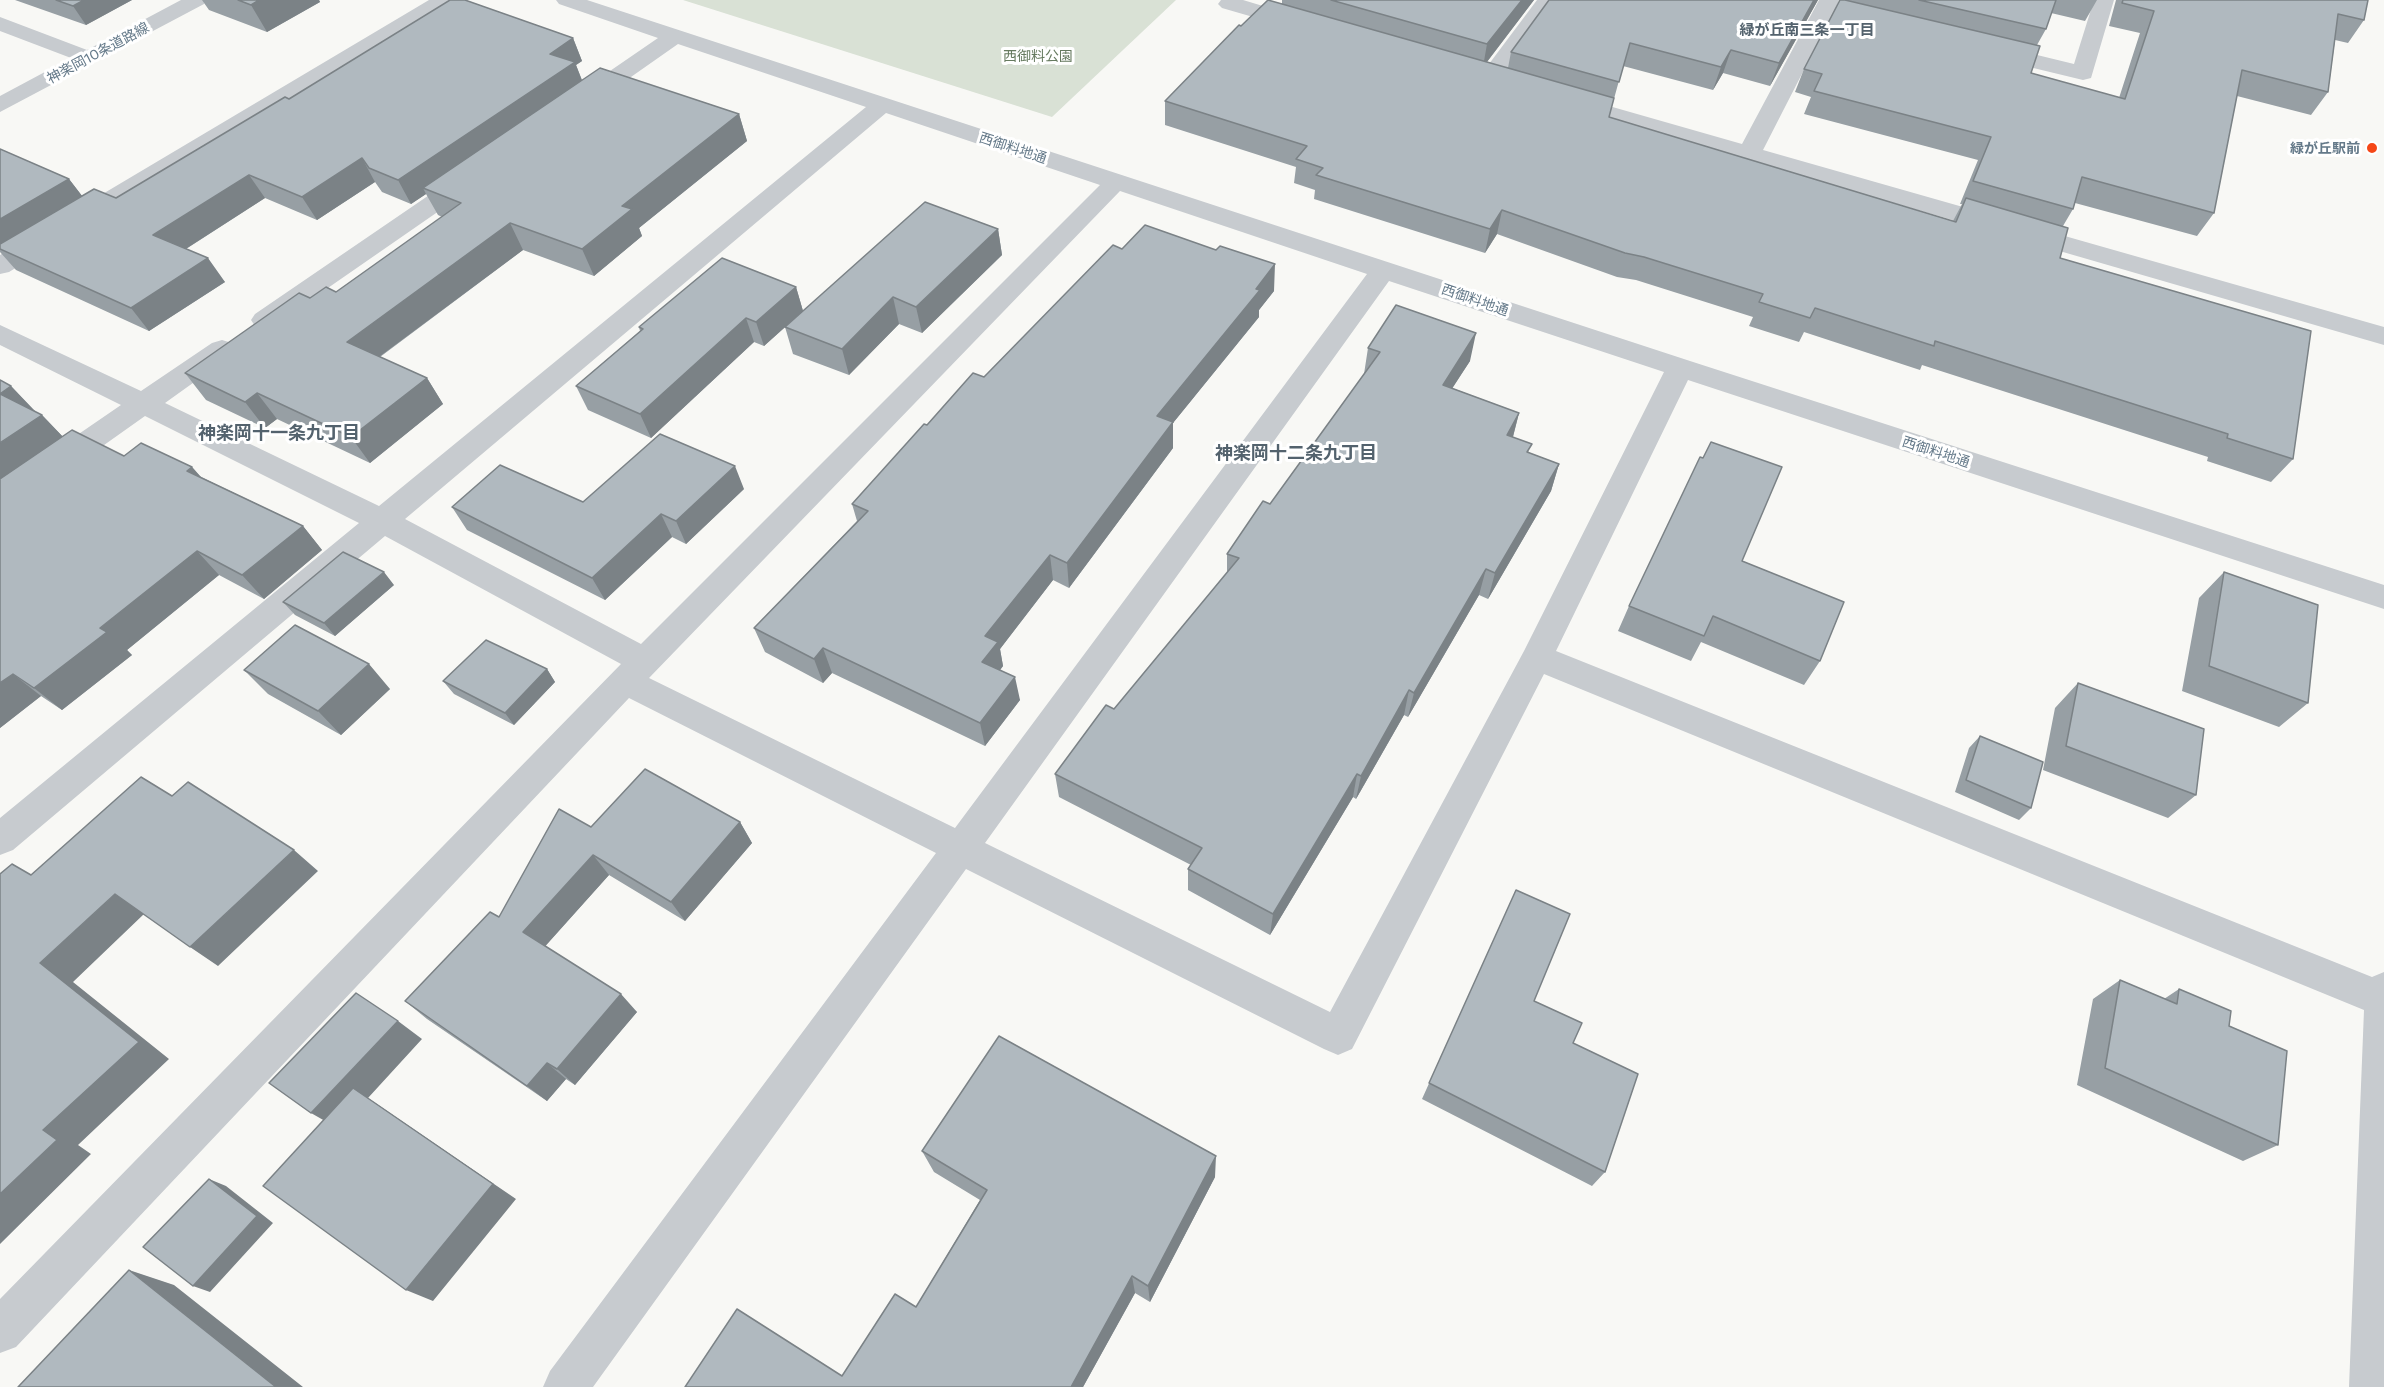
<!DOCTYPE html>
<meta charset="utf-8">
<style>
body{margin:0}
canvas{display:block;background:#f8f8f5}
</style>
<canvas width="2384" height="1387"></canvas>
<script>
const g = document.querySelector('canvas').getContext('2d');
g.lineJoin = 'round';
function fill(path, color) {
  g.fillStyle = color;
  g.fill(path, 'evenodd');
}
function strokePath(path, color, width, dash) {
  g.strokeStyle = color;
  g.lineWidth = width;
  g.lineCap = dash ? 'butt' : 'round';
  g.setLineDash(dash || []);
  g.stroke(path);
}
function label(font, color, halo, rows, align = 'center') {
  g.font = font + ' Commissioner,"Noto Sans JP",sans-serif';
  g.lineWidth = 6;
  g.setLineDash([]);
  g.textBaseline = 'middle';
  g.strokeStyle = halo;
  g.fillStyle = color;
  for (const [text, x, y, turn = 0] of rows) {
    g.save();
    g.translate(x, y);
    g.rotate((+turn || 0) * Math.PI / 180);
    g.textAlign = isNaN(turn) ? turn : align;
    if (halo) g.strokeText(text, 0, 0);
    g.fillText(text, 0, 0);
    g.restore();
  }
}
const green = new Path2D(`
 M683,0H1176L1052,117Z`);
const minor = new Path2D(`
 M181,0H207L204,4L0,112V96L71,58L0,31V17L87,50Z
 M429,0H454L451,4L9,272L0,274V255Z
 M556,0H587L1690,361L2384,585V609L1688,380L1556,651L2372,977L2384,972V1387H2349L2364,1010L1544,674L1352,1049L1338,1055L1324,1049L966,869L593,1387H543L550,1371L936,853L629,698L16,1347L0,1353V1299L621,664L385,536L13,850L0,855V818L359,523L145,416L11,511L0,514V488L121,405L0,345V325L141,391L212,343L222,340L232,343L236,349L232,355L165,403L379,506L866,107L678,44L591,105H575L572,100L575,95L658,38L559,4ZM886,113L1100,185L641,644L405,519ZM1120,191L1367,274L955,828L649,678ZM1389,281L1664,372L1524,651L1330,1012L985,843Z
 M1221,0H1243L1306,19L1309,24L1306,29L1298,30L1222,8L1218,4Z
 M1537,0H1558L1496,85H1480L1477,80Z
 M1819,0H1839L1836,8L1886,19L1889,24L1886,29L1878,30L1830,19L1763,150L2384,327V345L1559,106L1556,101L1559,96L1567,94L1742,144Z
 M2094,0H2114L2091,78L2083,80L1992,58L1984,56L1981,51L1984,46L1992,44L2074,64Z
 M469,172L478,174L481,179L478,184L273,326L264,329L255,326L251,320L255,314L460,174Z`);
const wall = new Path2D(`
 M15,0H132L86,25Z
 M202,0H319L320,2L267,32L209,10Z
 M1282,0H1534L1487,62L1508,68L1511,52L1818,0L1770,86L1723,73L1713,90L1623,66L1609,117L1953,221L1962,204H1960L1978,160L1804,114L1811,97L1795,92L1804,69L1840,0H2097L2085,21L2051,13L2046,29L2037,45L2031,73L2119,98L2140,33L2109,26L2116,0H2368L2364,20L2348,43L2335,40L2328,92L2311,115L2237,96L2214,213L2197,236L2075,203L2073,209L2063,226L2060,258L2293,459L2271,482L2207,461L2208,457L1922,365L1920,370L1804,332L1799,342L1749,326L1753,317L1636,280L1617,277L1497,234L1485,253L1314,199L1315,190L1294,183L1296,167L1165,125V101L1241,26L1282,4Z
 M573,38L582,61L576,65L582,80L739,114L747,141L639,228L642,236L594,276L523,250L380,357L427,378L443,404L370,463L277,419L265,428L206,400L185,373L310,298L336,292L442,217L438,215L426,194L411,204L382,192L375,182L317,220L265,198L186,249L225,282L149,331L16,270L0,252V149L69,179L82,196L116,198L289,99Z
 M998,229L1002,255L922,333L899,324L849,375L793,354L785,327Z
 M1122,249L1274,291L1259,310V317L1173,423V448L1069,588L1053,580L1000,649L1003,666L1000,670L1020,700L985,746L832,673L823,683L765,652L754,628L857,521L852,504L927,425L984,377Z
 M796,287L803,311L764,346L754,342L651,438L588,410L576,386L640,331L639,327Z
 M1368,348L1470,361L1452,388L1519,413L1513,437L1530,453L1559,464L1551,491L1488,599L1479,595L1408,717L1404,715L1356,799L1353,797L1270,935L1188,890V869L1191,865L1059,797L1055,774L1114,709L1227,573V554L1270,504L1364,374Z
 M11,386L35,412L42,415L62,436L124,456L192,467L201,477L303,526L322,550L264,599L219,575L127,650L132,655L62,710L41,696L0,728Z
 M744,489L686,544L672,537L605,600L467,530L452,507L583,502Z
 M1742,561L1820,661L1804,685L1701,642L1691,661L1618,631L1629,606Z
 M2224,572L2308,703L2279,727L2182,691L2199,598Z
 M394,585L335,636L295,615L283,602Z
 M547,669L555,682L514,725L454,694L443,681Z
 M244,670L390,689L341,735L268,694Z
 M2078,683L2196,795L2168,818L2043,770L2055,708Z
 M1980,736L2031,808L2019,820L1955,792L1969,748Z
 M740,822L752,843L685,921L609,875L545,946L637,1012L575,1085L566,1079L547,1101L427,1019L405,1001L499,917L591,827Z
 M1516,890L1534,1001L1605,1172L1592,1186L1422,1099Z
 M2120,980L2164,999L2179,989L2229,1026L2278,1145L2243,1161L2077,1085L2093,999Z
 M922,1151L1215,1177L1150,1302L1135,1293L1083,1387H685L842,1376L916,1307L980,1200L934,1172Z`);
const shadedWall = new Path2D(`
 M84,0H132L86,25L73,6Z
 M259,0H319L320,2L267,32L251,5Z
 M1522,0H1534L1483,67L1487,44Z
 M1814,0H1818L1770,86L1779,63Z
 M573,38L582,61L576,65L584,86L423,188L426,194L411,204L398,180L550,54Z
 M1731,50L1723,73L1713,90L1721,67Z
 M739,114L747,141L639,228L642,236L594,276L582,249L622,206Z
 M362,158L375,182L317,220L302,197Z
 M249,175L265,198L170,259L153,235Z
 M69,179L86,201L0,249V219Z
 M1502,210L1497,234L1485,253L1490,229Z
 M510,223L523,250L364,368L347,342Z
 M998,229L1002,255L922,333L916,307Z
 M208,258L225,282L149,331L131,308Z
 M1275,264L1274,291L1259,310V317L1173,423V448L1069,588L1067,563L1157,416Z
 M796,287L803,311L764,346L756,322Z
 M893,297L899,324L849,375L842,349Z
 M746,318L754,342L651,438L640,414Z
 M1476,333L1470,361L1437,412L1443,385Z
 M427,378L443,404L370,463L351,437Z
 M11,386L35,411L23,419L0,395V394Z
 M257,393L277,419L265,428L245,402Z
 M1519,413L1512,440L1507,435Z
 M42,415L66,440L0,485V443Z
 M1559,464L1551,491L1488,599L1495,573Z
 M735,466L744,489L686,544L676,521Z
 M192,467L213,491L187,471Z
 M661,514L672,537L605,600L592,578Z
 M303,526L322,550L264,599L242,575Z
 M197,551L219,575L127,650L132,655L62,710L34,688L100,628Z
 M1050,555L1053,580L1000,649L1003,666L988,686L982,662L985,636Z
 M1486,569L1479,595L1408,717L1414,693Z
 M384,572L394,585L335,636L324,623Z
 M823,648L832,673L823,683L814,659Z
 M369,664L390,689L341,735L318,711Z
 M547,669L555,682L514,725L505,713Z
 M13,674L41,696L0,728V683Z
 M1015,677L1020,700L985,746L980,723Z
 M1409,690L1404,715L1356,799L1361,776Z
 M1357,774L1353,797L1270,935L1273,914Z
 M740,822L752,843L685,921L671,902Z
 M294,850L318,871L218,966L190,947Z
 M593,855L609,875L541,951L523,932Z
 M115,894L144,914L73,982L169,1059L78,1145L91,1154L0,1244V1194L43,1130L40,963Z
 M621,994L637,1012L575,1085L557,1069Z
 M398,1021L422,1039L368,1098L516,1199L433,1301L406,1290L339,1129L311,1113Z
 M547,1063L566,1079L547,1101L527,1086Z
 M1216,1156L1215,1177L1150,1302L1148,1286Z
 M209,1179L226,1186L273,1223L210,1292L193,1286Z
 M129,1270L174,1285L303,1387H276Z
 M1132,1276L1135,1293L1083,1387H1071Z`);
const building = new Path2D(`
 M56,0H84L73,6Z
 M238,0H259L251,5Z
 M450,0H465L573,38L550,54L575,62L398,180L369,168L362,158L302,197L249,175L153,235L208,258L131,308L0,249V244L94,189L116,198L285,97L289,99Z
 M1268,0L1614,98L1609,117L1956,222L1966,198L2068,228L2060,258L2311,331L2293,459L2227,438L2228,434L1935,341L1934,346L1815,308L1810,318L1759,302L1763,294L1644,257L1625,253L1502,210L1490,229L1316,175L1323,168L1296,159L1307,146L1165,101L1239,25L1241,26Z
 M1331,0H1522L1487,44Z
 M1549,0H1814L1779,63L1731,50L1721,67L1630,43L1619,82L1511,52Z
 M1840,0H1845L2040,46L2031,73L2125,99L2154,11L2122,3L2123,0H2368L2364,20L2338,14L2328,92L2242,70L2214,213L2082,177L2073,209L1973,181L1991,137L1814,91L1822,74L1804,69Z
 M1919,0H2056L2046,29Z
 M600,68L739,114L622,206L632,209L582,249L510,223L347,342L427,378L351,437L257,393L245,402L185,373L299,293L310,298L326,287L336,292L461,203L423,188Z
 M0,149L69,179L0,219Z
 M925,202L998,229L916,307L893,297L842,349L785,327Z
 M1145,225L1216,250L1220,246L1275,264L1256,289L1260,290L1157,416L1173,422L1067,563L1050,555L985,636L998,642L982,662L1015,677L980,723L823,648L814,659L754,628L868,511L852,504L924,424L927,425L973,373L984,377L1113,245L1122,249Z
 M722,258L796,287L756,322L746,318L640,414L576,386L643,329L639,327Z
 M1396,305L1476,333L1443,385L1519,413L1507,435L1532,444L1527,452L1559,464L1495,573L1486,569L1414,693L1409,690L1361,776L1357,774L1273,914L1188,869L1202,848L1055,774L1106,705L1114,709L1239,558L1227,554L1263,501L1270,504L1380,352L1368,348Z
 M0,380L11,386L0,394Z
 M0,394L42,415L0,443Z
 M72,430L124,456L141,443L192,467L187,471L303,526L242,575L197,551L100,628L107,632L34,688L13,674L0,683V479Z
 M660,434L735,466L676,521L661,514L592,578L452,507L500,465L583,502Z
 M1711,442L1782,467L1742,561L1844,602L1820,661L1713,616L1704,636L1629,606L1700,457L1703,458Z
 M343,552L384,572L324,623L283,602Z
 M2224,572L2318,605L2308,703L2209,666Z
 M295,625L369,664L318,711L244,670Z
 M486,640L547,669L505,713L443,681Z
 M2078,683L2204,729L2196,795L2066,746Z
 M1980,736L2043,762L2031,808L1966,780Z
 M645,769L740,822L671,902L593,855L523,932L621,994L557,1069L547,1063L527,1086L405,1001L490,912L499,917L559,809L591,827Z
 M141,777L172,796L188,782L294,850L190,947L115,894L40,963L139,1042L43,1130L57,1140L0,1194V874L12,864L31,875Z
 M1516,890L1570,914L1534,1001L1582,1023L1573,1043L1638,1074L1605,1172L1429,1083Z
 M2120,980L2177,1004L2179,989L2231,1011L2229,1026L2287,1051L2278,1145L2105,1068Z
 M356,993L398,1021L311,1113L269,1083Z
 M999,1036L1216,1156L1148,1286L1132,1276L1071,1387H685L737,1309L842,1376L895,1294L916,1307L987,1190L922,1151Z
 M353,1088L493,1184L406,1290L263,1186Z
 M209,1179L257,1216L193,1286L143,1247Z
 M129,1270L276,1387H18Z`);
const markers = [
 [2372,148,6,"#f54717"]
];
const farStreetnames = [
 ["神楽岡10条道路線",98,53,-28],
 ["西御料地通",1013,148,18],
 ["西御料地通",1475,300,19],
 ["西御料地通",1936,452,18]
];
const farParknames = [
 ["西御料公園",1038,56]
];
const farPoinames = [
 ["緑が丘駅前",2360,148]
];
const farNeighbourhoodnames = [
 ["緑が丘南三条一丁目",1807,30]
];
const neighbourhoodNames = [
 ["神楽岡十一条九丁目",279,433],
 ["神楽岡十二条九丁目",1296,453]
];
fill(green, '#d9e1d5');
fill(minor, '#c7cbcf');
fill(wall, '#979fa4');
fill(shadedWall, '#7b8286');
fill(building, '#b0b9bf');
strokePath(building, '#7b8286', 1.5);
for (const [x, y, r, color] of markers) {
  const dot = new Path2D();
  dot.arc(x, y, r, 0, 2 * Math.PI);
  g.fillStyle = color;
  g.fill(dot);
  strokePath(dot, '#fff', 2);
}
label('14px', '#647989', '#fff', farStreetnames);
label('14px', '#667a5f', '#fff', farParknames);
label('bold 14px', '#647989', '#fff', farPoinames, 'right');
label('bold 15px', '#53626d', '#fff', farNeighbourhoodnames);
label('bold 18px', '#53626d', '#fff', neighbourhoodNames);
</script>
